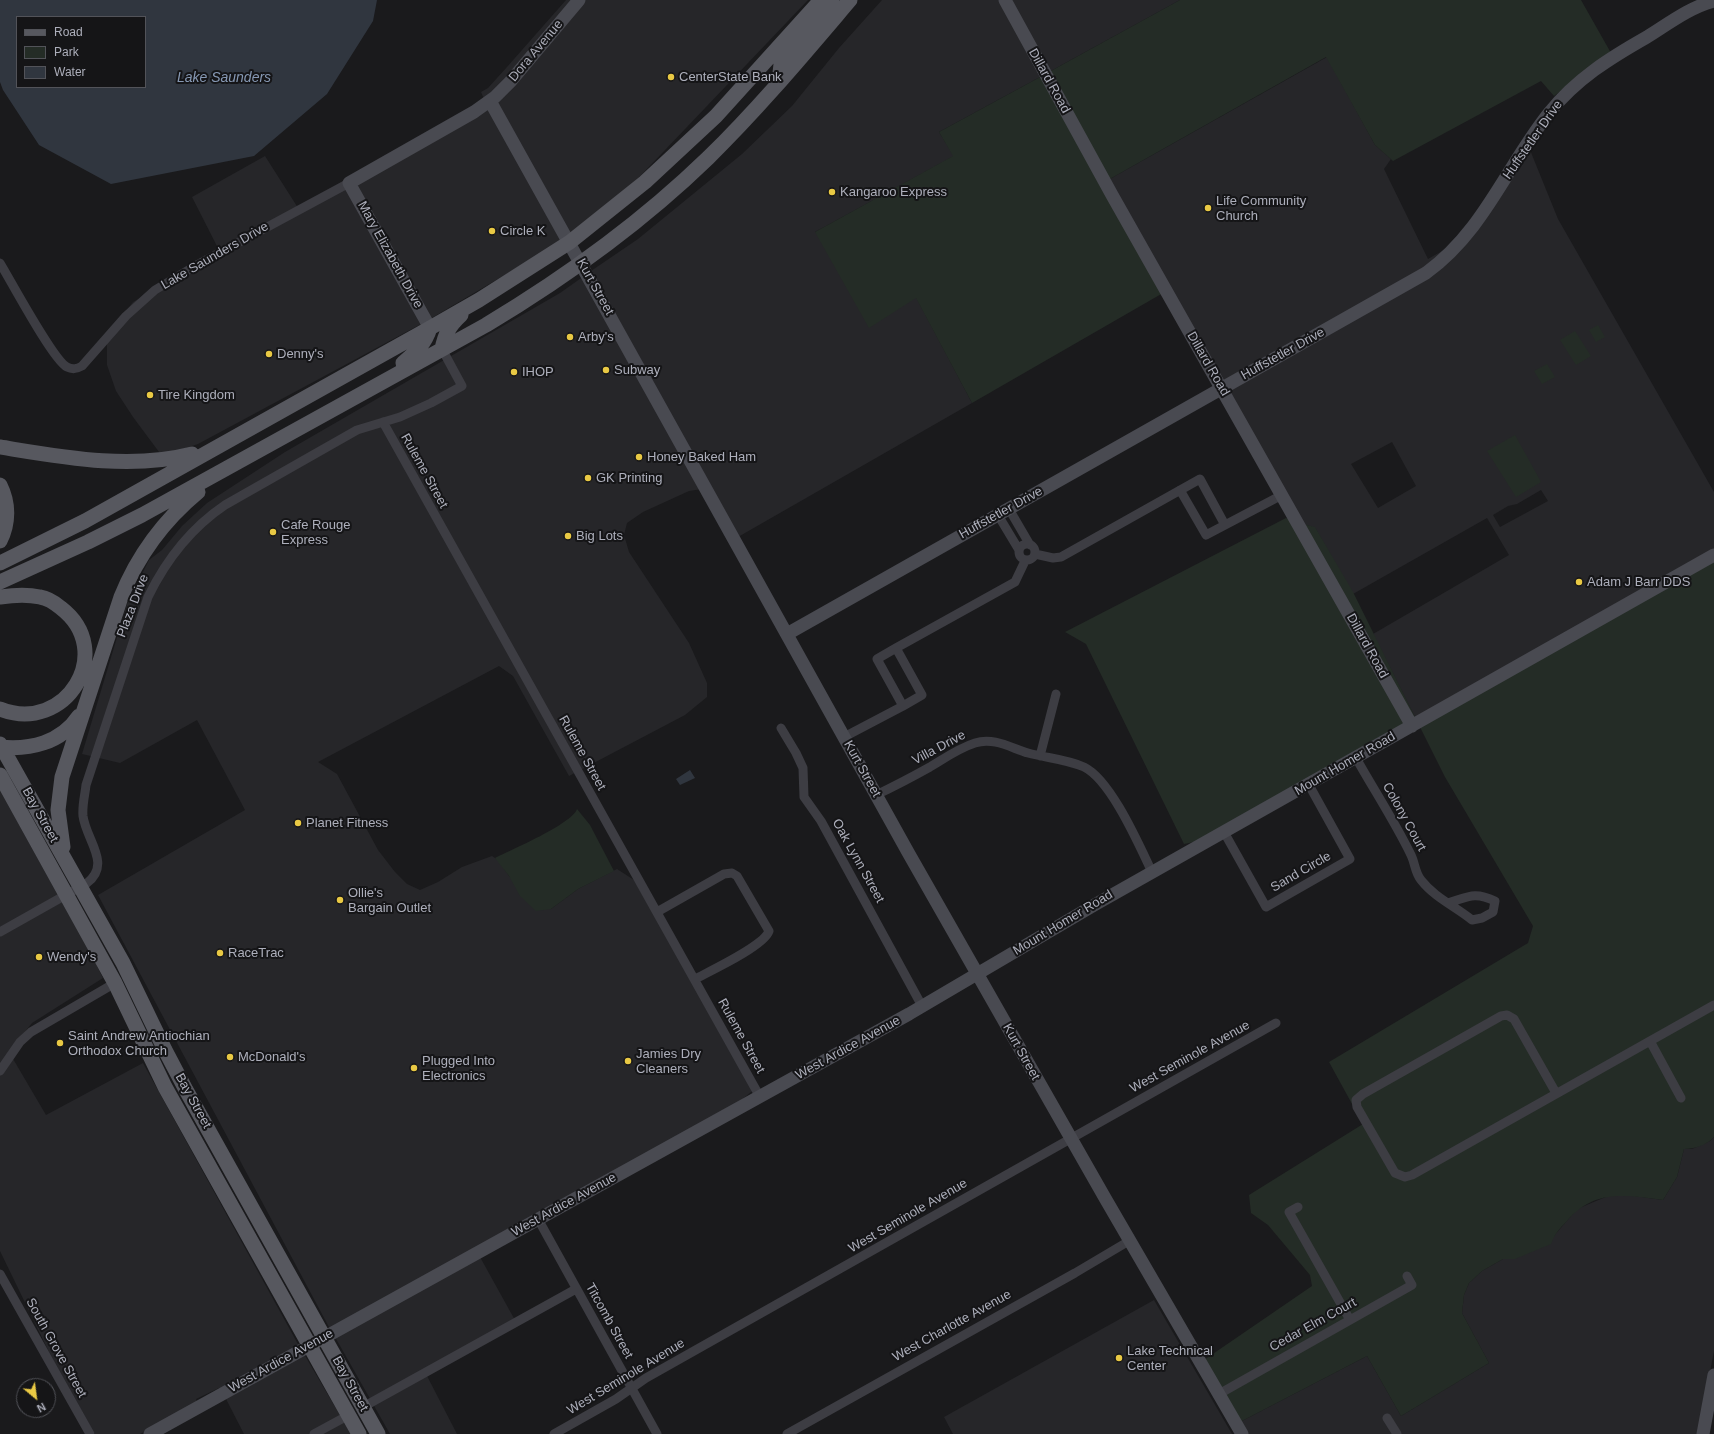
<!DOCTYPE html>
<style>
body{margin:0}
#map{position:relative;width:1714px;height:1434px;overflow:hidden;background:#1a1a1c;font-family:Helvetica,sans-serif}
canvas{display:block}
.legend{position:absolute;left:16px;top:16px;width:130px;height:72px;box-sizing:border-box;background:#151517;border:1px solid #525359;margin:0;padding:5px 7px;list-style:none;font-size:12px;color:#adafbb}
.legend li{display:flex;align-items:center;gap:8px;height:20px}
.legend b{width:20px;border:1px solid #525359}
.north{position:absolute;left:16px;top:1378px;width:40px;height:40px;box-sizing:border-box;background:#151517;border:1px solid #525359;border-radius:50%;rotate:151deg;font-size:11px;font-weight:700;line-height:16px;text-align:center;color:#adafbb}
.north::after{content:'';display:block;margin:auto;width:14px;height:18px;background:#e9c944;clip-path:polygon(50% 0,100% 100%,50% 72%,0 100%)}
</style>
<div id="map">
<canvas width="1714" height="1434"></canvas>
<ul class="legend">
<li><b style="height:5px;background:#57585f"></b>Road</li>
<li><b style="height:11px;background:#242c26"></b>Park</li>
<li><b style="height:11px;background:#30363f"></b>Water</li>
</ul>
<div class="north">N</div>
</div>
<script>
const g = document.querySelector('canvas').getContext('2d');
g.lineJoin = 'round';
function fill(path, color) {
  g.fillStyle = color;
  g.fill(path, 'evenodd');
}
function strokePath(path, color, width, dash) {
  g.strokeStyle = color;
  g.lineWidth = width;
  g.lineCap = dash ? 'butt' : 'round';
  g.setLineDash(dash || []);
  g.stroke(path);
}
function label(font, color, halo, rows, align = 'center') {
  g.font = font + ' Helvetica,sans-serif';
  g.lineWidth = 4;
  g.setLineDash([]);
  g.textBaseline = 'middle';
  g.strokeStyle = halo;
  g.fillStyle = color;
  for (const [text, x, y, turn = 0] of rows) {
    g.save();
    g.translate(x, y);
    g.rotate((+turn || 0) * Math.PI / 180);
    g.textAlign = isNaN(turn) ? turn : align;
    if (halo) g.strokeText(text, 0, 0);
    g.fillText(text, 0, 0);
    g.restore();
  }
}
const built = new Path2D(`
 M566,0H573L507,79L484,99L481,92L488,88L507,67Z
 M585,0H808L625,192L571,235L496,102Z
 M882,0H1000L1042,76L939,132L954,156L815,232L916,297L972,403L738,537L591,271L638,239L742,154L792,106L839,48Z
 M1010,0H1180L1049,72Z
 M1327,57L1375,145L1391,159L1384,169L1428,259L1449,247L1431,264L1223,382L1108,180Z
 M489,107L564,240L430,319L355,185Z
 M1530,150L1558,219L1714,492V550L1416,719L1373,634L1509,555L1487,518L1353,594L1315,528L1303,524L1228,391L1428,277ZM1392,442L1416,486L1378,508L1351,464ZM1541,490L1548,501L1500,527L1493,515L1508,506L1517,504Z
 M265,156L300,211L346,185L423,323L198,444L162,456L133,417L116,391L107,365V335L133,302L221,254L192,197Z
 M584,276L702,489L689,491L643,512L627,523L624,535L629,552L689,643L707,683V697L685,715L569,776L513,676L499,666L318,762L337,774L378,850L395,872L407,884L420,890L438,882L462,867L492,856L498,860L509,876L551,909L578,889L617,869L634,880L756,1088L740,1101L330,1329L98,895L245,810L197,720L120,763L82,754L127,604L149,560L162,550L182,526L207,503L285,452L560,293Z
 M0,784L86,944L103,978L32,1023L9,1052L46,1115L143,1063L299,1346L220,1389L219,1388L196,1399L197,1402L140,1434H95L50,1354L0,1251Z
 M1714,1137V1351L1698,1434H1246L1240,1422L1367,1356L1401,1416L1489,1363L1462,1313L1464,1295L1469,1283L1482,1271L1503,1259L1515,1258L1553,1237L1577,1209L1608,1196L1621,1194L1663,1200L1677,1177L1684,1149H1692L1710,1141Z
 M480,1257L516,1322L426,1374L457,1434H390L335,1337Z
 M1154,1300L1232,1434H953L944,1417Z
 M304,1354L351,1434H244L225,1397Z`);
const green = new Path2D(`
 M1180,0H1581L1611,53L1554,96L1541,81L1393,161L1375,145L1326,57L1108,180L1049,72Z
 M1042,76L1163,293L972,403L916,298L869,328L815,232L953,156L939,132Z
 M1598,325L1605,337L1596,342L1589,330Z
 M1575,331L1591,356L1576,365L1560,340Z
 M1547,364L1555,377L1542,384L1534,371Z
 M1515,435L1541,482L1516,497L1487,451Z
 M1286,518L1291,520L1406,724L1199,841L1184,844L1086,644L1065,632Z
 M1303,524L1315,527L1353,592L1416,719L1413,720Z
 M1714,561V1137C1707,1145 1695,1149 1684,1149L1677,1177L1663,1200C1625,1195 1594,1189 1567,1221C1560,1228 1554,1235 1551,1244L1515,1259H1503L1482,1271L1469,1283L1464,1295L1462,1313L1489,1363L1401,1416L1367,1356L1240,1422L1204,1360L1312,1286L1310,1275L1268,1225L1251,1213L1249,1195L1363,1124L1329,1062L1528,943L1533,926L1445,777L1420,727Z
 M577,809L590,825L614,871L578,889L551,909L536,911L520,896L509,876L495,858C511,850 572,824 577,809Z`);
const water = new Path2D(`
 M0,0H377L373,21L327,94L254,156L111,184L39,145L3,90L0,82ZM17,17H145V87H17Z
 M690,770L695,778L680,785L676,779Z`);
const street = new Path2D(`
 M0,263C11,281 53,360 67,367C73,370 77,369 82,366L126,316L155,290L195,266L349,183
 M383,422L760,1097
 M1009,509L1030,545
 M998,515L1019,550
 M1225,525L1282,495
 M1019 552a8 8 0 1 1 16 0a8 8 0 1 1-16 0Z
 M1035,554L1053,558L1061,557L1200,479L1225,525L1206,535L1180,490
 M896,648L922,695L903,706L877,659L896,648L1015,582L1025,561
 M781,728L796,753L803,768L804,797L821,821L922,1006
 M844,737L903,706
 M1040,756L1056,694
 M1356,758C1374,790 1395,822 1411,855C1415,863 1415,873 1421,880C1434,897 1456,907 1472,920L1482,918L1493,912L1495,901C1474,891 1468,897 1448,903
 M876,795C895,786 912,777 930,767C945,758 959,748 975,743C994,737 1011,748 1028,753C1046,758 1066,759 1084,767C1111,780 1139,845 1152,872
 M1224,832L1266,907L1350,859L1309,785
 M657,912L724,874L732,873L737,876L769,931C764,946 710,971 695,979
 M0,932L87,883C112,864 86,840 83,816C82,805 85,795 86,785L148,597C166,560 191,528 225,505L357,430L400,417L431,403L462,386L442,349
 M1650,1041L1681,1098
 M0,1071L20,1042L31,1032L115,983
 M1556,1093L1514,1019L1507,1015L1501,1016L1363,1094L1356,1100L1357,1107L1395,1173L1405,1177L1412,1175L1714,1005
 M1298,1207L1289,1212L1350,1320
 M538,1219L657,1434
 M0,1274L90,1434
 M1219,1394L1412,1285L1407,1276
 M363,1407L576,1289
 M1387,1418L1397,1434
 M314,1434L349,1415
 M554,1434L616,1399L646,1378L1276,1023
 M787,1434L1075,1273L1129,1241`);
const secondary = new Path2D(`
 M1005,0L1112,195L1412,726
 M490,101L909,854L1105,1198L1242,1434
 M430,328L349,183L474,112L495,97L510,82L579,0
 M787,634L1426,273C1484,231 1506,167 1549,113C1576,79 1610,58 1647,37C1668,24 1690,7 1714,1
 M150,1434L909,1014L1096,904L1714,555
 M1703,1434L1714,1375`);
const primary = new Path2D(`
 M779,82L781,64L830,6L832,0
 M442,349C445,334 449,326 461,315
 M403,363C416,352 425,344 430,328
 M0,447C62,457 130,470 192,454
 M0,485C9,503 9,523 0,541
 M0,563L85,521L430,328L479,300L570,242L645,182L716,116L821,0
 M0,582L88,542L142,515L486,325C566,277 641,223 708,158C759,108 804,54 850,0
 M0,597C13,595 27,594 40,597C47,598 55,603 61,608C117,651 66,735 0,709
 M0,744L123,963L165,1050L186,1090L378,1434
 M0,747C30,750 61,743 79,716
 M0,775L115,983L165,1087L359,1434
 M63,847L58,810L62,777L121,597C138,555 163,521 198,492`);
const markers = [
 [671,77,4,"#e9c944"],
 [832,192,4,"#e9c944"],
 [1208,208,4,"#e9c944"],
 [492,231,4,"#e9c944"],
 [570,337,4,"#e9c944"],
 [269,354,4,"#e9c944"],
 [606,370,4,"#e9c944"],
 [514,372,4,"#e9c944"],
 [150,395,4,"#e9c944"],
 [639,457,4,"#e9c944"],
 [588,478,4,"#e9c944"],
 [273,532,4,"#e9c944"],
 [568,536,4,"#e9c944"],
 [1579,582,4,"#e9c944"],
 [298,823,4,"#e9c944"],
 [340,900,4,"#e9c944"],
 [220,953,4,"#e9c944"],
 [39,957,4,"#e9c944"],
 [60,1043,4,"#e9c944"],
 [230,1057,4,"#e9c944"],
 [628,1061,4,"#e9c944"],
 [414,1068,4,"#e9c944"],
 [1119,1358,4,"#e9c944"]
];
const streetNames = [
 ["Dora Avenue",536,51,-50],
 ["Dillard Road",1049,81,61],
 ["Huffstetler Drive",1533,140,-55],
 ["Mary Elizabeth Drive",390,255,61],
 ["Lake Saunders Drive",215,256,-30],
 ["Kurt Street",595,287,61],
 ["Huffstetler Drive",1283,354,-29],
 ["Dillard Road",1208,364,60],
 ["Ruleme Street",424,471,61],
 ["Huffstetler Drive",1001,513,-29],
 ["Plaza Drive",133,606,-69],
 ["Dillard Road",1367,646,61],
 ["Villa Drive",939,748,-28],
 ["Ruleme Street",582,753,61],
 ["Mount Homer Road",1345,764,-30],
 ["Kurt Street",862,769,61],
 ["Bay Street",40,815,61],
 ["Colony Court",1404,817,61],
 ["Oak Lynn Street",858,861,61],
 ["Sand Circle",1301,872,-30],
 ["Mount Homer Road",1063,923,-31],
 ["Ruleme Street",741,1036,61],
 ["West Ardice Avenue",848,1048,-29],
 ["Kurt Street",1021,1052,61],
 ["West Seminole Avenue",1190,1057,-29],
 ["Bay Street",193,1101,61],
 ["West Ardice Avenue",564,1205,-29],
 ["West Seminole Avenue",908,1216,-30],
 ["Titcomb Street",609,1321,61],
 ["Cedar Elm Court",1313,1325,-29],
 ["West Charlotte Avenue",952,1326,-29],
 ["South Grove Street",56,1348,61],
 ["West Ardice Avenue",281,1361,-29],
 ["West Seminole Avenue",626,1377,-31],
 ["Bay Street",350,1384,61]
];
const poiNames = [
 ["CenterState Bank",679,77],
 ["Kangaroo Express",840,192],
 ["Life Community",1216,201],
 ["Church",1216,216],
 ["Circle K",500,231],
 ["Arby's",578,337],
 ["Denny's",277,354],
 ["Subway",614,370],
 ["IHOP",522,372],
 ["Tire Kingdom",158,395],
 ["Honey Baked Ham",647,457],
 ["GK Printing",596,478],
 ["Cafe Rouge",281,525],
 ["Express",281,540],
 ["Big Lots",576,536],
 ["Adam J Barr DDS",1587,582],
 ["Planet Fitness",306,823],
 ["Ollie's",348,893],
 ["Bargain Outlet",348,908],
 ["RaceTrac",228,953],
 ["Wendy's",47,957],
 ["Saint Andrew Antiochian",68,1036],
 ["Orthodox Church",68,1051],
 ["Jamies Dry",636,1054],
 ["Cleaners",636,1069],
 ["McDonald's",238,1057],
 ["Plugged Into",422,1061],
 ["Electronics",422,1076],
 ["Lake Technical",1127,1351],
 ["Center",1127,1366]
];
const waterNames = [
 ["Lake Saunders",224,78]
];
fill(built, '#262629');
fill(green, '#242c26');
fill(water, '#30363f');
strokePath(street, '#3d3d43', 9);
strokePath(secondary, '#494a51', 13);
strokePath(primary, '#57585f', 15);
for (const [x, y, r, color] of markers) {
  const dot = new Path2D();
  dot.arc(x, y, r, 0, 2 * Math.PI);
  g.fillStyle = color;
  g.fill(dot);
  strokePath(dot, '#151517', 1.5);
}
label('13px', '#adafbb', '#151517', streetNames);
label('13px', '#adafbb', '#151517', poiNames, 'left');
label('italic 14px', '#8698b3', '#151517', waterNames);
</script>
